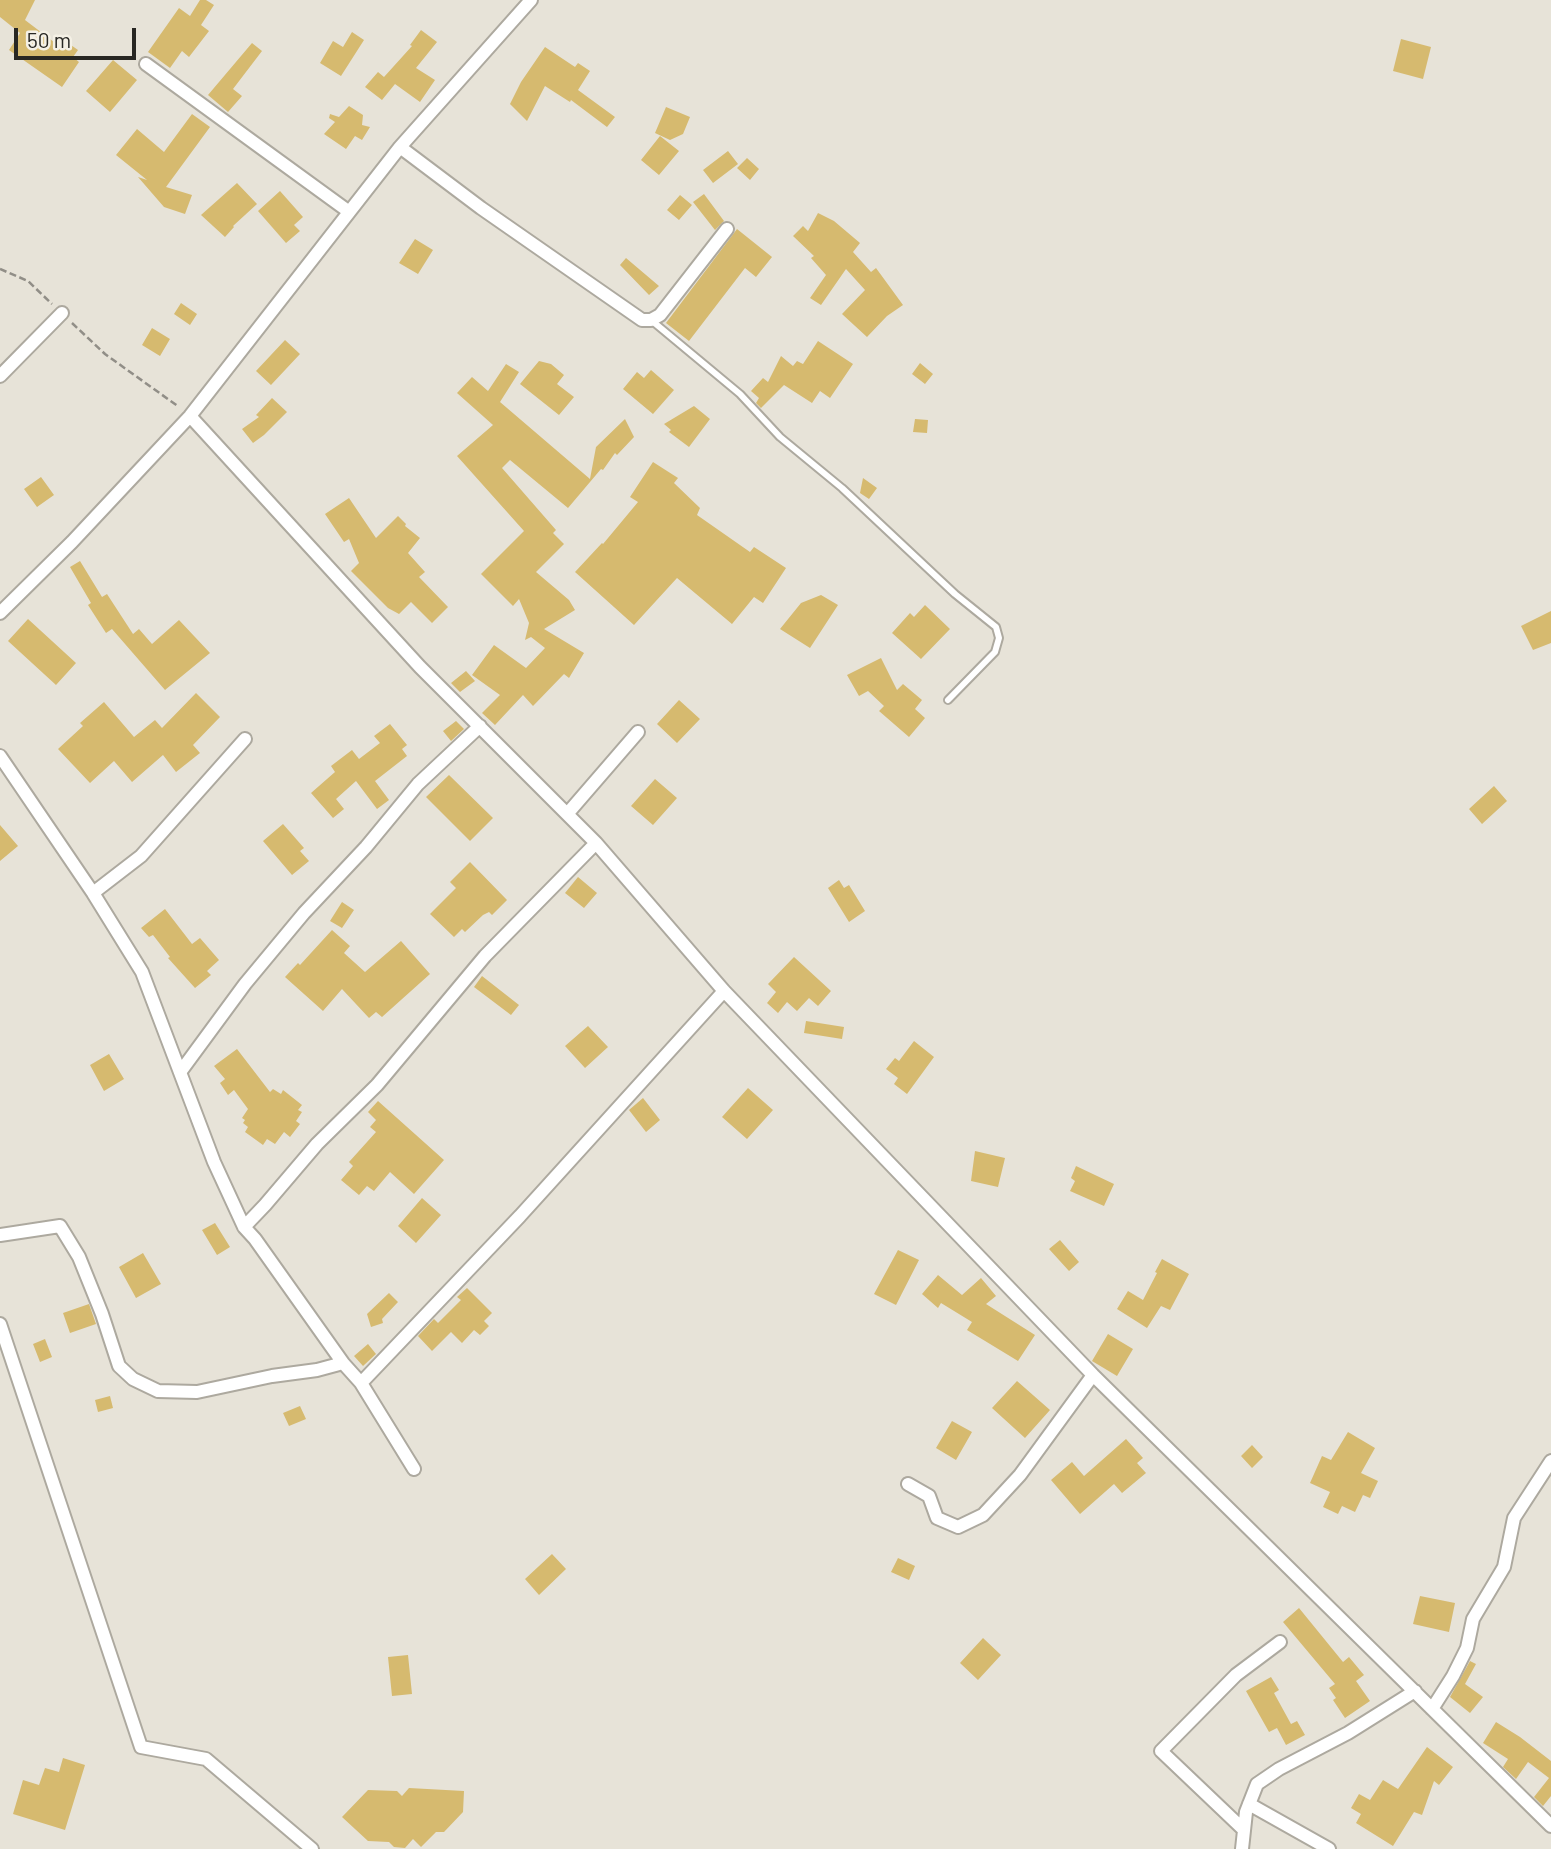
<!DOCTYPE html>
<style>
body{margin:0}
#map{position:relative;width:1551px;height:1849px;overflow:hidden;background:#e7e3d8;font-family:Barlow,sans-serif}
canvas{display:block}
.scale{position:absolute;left:14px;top:28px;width:122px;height:32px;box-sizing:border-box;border:4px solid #282723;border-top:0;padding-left:9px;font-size:21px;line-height:24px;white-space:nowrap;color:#282723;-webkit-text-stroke:5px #f4f0e5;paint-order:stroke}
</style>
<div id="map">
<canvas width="1551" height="1849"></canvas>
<div class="scale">50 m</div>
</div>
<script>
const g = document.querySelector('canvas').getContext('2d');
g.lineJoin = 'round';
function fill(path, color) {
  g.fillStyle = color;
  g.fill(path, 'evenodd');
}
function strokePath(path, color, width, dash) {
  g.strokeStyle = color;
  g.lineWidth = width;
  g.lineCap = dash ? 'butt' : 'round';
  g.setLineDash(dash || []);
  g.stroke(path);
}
const building = new Path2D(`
 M0,0H35L25,20L54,42L58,36L78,50L73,57L79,62L62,87L9,50L20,33L0,17Z
 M200,0H206L214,5L201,25L209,31L189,57L182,51L170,68L148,52L179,8L190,16Z
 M421,30L437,42L416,68L435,80L420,102L395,84L382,100L365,87L378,72L384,77L412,46L410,45Z
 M352,32L364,40L341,76L320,63L333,41L343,47Z
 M1401,39L1431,47L1423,79L1393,71Z
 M252,43L262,51L233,89L242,96L228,112L208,95Z
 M545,47L575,67L578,63L590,71L578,90L615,117L607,127L571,100L570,102L545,86L527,121L510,104L521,82Z
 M113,60L137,80L110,112L86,91Z
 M349,106L363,115L362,125L370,127L362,140L355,136L346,149L324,134L335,122L329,118L330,114L339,117Z
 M666,107L690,117L683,134L670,140L655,133Z
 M192,114L210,127L166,187L192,195L185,214L164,207L138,177L147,180L116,155L137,129L164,152Z
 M660,136L679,151L659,175L641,160Z
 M728,151L738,164L713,183L703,170Z
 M747,158L759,169L750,180L737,168Z
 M237,183L257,204L233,226L234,227L225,237L201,215Z
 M280,191L303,217L294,225L300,231L286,243L258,211Z
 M704,194L724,221L715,230L693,202Z
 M680,195L692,205L679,220L667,210Z
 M818,213L834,221L860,243L853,252L871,272L876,268L903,305L887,316L867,337L842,314L865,290L846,269L821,305L810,298L826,275L811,258L814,256L793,236L803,226L808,231Z
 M737,229L772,257L756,277L745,268L689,341L666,323Z
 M415,239L433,250L418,274L399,263Z
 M626,258L659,286L649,295L620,265Z
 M181,303L197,314L190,325L174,314Z
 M152,328L170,339L160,356L142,345Z
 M285,340L300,354L271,385L256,371Z
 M818,341L853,364L830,398L820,391L812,403L784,385L761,408L756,403L759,398L751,391L763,378L768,382L781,356L793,366L797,361L803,364Z
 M539,361L551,364L564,375L557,384L574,397L559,415L520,384Z
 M920,363L933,374L925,384L912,374Z
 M506,364L519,372L500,402L590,479L596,447L625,419L634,437L617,455L615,453L603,470L601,469L568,508L510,460L502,468L556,530L553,533L564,544L536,572L569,600L575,610L544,629L584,653L569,678L564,674L533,706L523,695L495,725L482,713L500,695L472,675L494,645L526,668L545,648L531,637L525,640L529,623L519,599L513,606L481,574L524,531L457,456L493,425L457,393L472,377L488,391Z
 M651,370L674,390L653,414L623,389L637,372L644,378Z
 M272,398L287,412L264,435L253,443L242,429L259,417L256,415Z
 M694,406L710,419L689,447L669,432L671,430L664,424Z
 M915,419L928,420L927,433L913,432Z
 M653,462L678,478L674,483L700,508L697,515L750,552L754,547L786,568L763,603L754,597L732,624L677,578L634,625L575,572L602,543L603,544L638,502L630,497Z
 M41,477L54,495L37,507L24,489Z
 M863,478L877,488L869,499L860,493Z
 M349,498L376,538L398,516L406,524L405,526L420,538L408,553L425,572L419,577L448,607L432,623L411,602L399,614L388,608L351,571L359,563L349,539L344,542L325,514Z
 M80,561L102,597L107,594L133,634L139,629L152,644L179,620L210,653L165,690L112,629L106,633L88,605L91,603L70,567Z
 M821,595L838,605L810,648L780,629L801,603Z
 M925,605L950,629L921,659L892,633L910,613L914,617Z
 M1551,611V643L1533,650L1521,626Z
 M28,619L76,663L56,685L8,641Z
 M881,658L897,690L903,684L922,700L915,709L925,718L909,737L879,711L884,706L868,691L859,696L847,675Z
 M466,671L475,681L460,692L451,683Z
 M196,693L220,717L193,745L200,753L176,772L163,755L132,782L114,761L90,783L58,749L83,726L80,723L104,702L134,737L155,720L162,728Z
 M679,700L700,719L677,743L657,724Z
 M456,721L464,729L451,741L443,731Z
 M390,724L407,745L402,749L407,756L375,781L389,800L377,809L356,781L336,799L344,809L333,818L311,793L335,772L331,766L352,750L359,759L380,743L374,736Z
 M449,775L493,818L470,841L426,797Z
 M655,779L677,798L653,825L631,806Z
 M1494,786L1507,801L1482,824L1469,809Z
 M283,824L304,848L300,851L309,861L292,875L263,841Z
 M0,825L18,846L0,861Z
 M470,862L507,900L492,915L489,912L483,915L465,932L462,929L454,937L430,914L456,888L450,882Z
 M578,877L597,893L584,908L565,893Z
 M839,880L844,888L849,885L865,911L849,922L828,888Z
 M342,902L354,910L342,928L330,921Z
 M165,909L192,944L200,938L219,960L207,971L211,975L195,988L168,958L170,957L153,935L149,937L141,928Z
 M332,930L350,946L344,953L365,972L401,941L430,974L382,1017L376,1012L369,1018L342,989L323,1011L285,977L298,963L300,965Z
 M794,957L831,991L818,1006L809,998L797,1011L787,1002L778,1013L767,1003L776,992L768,984Z
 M482,976L519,1005L511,1015L474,987Z
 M806,1021L844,1027L842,1039L804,1033Z
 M588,1026L608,1047L585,1068L565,1046Z
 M914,1041L934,1057L907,1094L894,1084L898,1078L886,1069L895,1058L899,1061Z
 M237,1049L270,1092L273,1089L281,1094L283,1090L302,1105L298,1110L302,1112L296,1121L300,1124L290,1137L284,1132L275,1144L267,1139L263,1145L245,1132L248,1127L243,1123L245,1120L242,1118L248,1109L234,1090L228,1095L220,1083L225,1079L214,1066Z
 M109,1054L124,1079L104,1091L90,1065Z
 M748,1088L773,1110L747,1139L722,1117Z
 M643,1098L660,1120L646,1132L629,1110Z
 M378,1101L444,1160L414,1194L390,1172L374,1191L367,1186L359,1195L341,1180L353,1166L349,1162L376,1132L370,1127L376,1120L368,1112Z
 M975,1151L1005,1158L998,1187L971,1181Z
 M1076,1166L1114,1184L1104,1206L1070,1191L1075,1181L1071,1178Z
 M422,1198L441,1215L416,1243L398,1226Z
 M215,1223L230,1247L217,1255L202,1230Z
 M1060,1240L1079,1262L1069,1271L1049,1249Z
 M898,1250L919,1260L896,1305L874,1294Z
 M143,1253L161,1284L136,1298L119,1267Z
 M1162,1259L1189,1274L1170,1310L1161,1306L1147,1328L1117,1309L1128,1291L1143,1300L1157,1273L1155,1272Z
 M938,1275L962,1295L981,1278L996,1296L986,1304L1035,1335L1018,1361L967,1330L972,1322L941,1303L938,1308L922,1294Z
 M467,1288L492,1313L484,1321L489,1326L480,1335L474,1330L462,1343L451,1332L432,1351L418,1336L434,1319L438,1323L461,1300L457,1297Z
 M389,1293L398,1302L382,1319L383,1323L371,1327L367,1314Z
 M89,1304L96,1324L70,1333L63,1313Z
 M1108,1334L1133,1349L1117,1376L1092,1361Z
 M45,1339L52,1357L40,1362L33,1344Z
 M368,1344L376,1354L363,1366L354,1356Z
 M1017,1381L1050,1410L1025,1438L992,1408Z
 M110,1396L113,1408L98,1412L95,1400Z
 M300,1406L306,1419L289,1426L283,1413Z
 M952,1421L972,1432L956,1460L936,1448Z
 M1348,1432L1375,1448L1361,1473L1378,1481L1370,1498L1363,1495L1355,1512L1342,1506L1338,1514L1323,1507L1330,1492L1310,1483L1322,1456L1331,1460Z
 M1126,1439L1143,1458L1137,1463L1146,1473L1122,1493L1114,1484L1080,1514L1051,1480L1072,1462L1084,1476Z
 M1252,1445L1263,1457L1252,1468L1241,1456Z
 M552,1554L566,1569L539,1595L525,1579Z
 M898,1558L915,1566L909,1580L891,1572Z
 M1420,1596L1455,1603L1449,1632L1413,1624Z
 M1299,1608L1343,1662L1349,1657L1364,1675L1356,1681L1370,1701L1345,1718L1333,1700L1336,1698L1329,1688L1335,1684L1283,1622Z
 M983,1638L1001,1655L978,1680L960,1663Z
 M408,1655L412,1694L392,1696L388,1657Z
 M1470,1661L1476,1664L1465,1684L1483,1697L1470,1713L1450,1697Z
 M1271,1677L1279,1690L1274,1693L1291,1724L1297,1721L1305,1735L1286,1745L1277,1728L1269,1732L1246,1691Z
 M1496,1722L1520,1737L1551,1761V1796L1543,1806L1534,1797L1549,1778L1528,1762L1516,1779L1503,1767L1508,1759L1483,1743Z
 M1427,1747L1453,1767L1439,1785L1434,1781L1422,1815L1414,1812L1393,1846L1356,1823L1361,1814L1351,1808L1359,1794L1370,1800L1383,1780L1398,1789Z
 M63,1758L85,1765L65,1830L13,1814L23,1780L39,1785L45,1768L59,1772Z
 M409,1788L464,1791L463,1812L444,1832H436L421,1847L413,1839L405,1848L394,1847L389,1842L368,1841L342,1817L368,1790L397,1791L402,1796Z`);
const path = new Path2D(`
 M0,269L28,281L52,304
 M72,323L105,354L179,407`);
const lane = new Path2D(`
 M651,320L740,394L780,437L842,488L955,594L996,627L999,638L995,652L948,700`);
const street = new Path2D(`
 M146,64L348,211
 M400,147L481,208L642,320H651L660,315L727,229
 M0,376L62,313
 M190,416L420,667L596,843L724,991L1093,1375L1551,1826
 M0,613L72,542L190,416L400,147L531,0
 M0,756L93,893L142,972L214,1162L244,1227L255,1239L343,1363L361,1383L414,1469
 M568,813L638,732
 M93,893L141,856L245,739
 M181,1071L245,984L304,913L366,847L418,784L480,726
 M244,1227L265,1205L317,1144L377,1085L485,956L596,843
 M0,1235L60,1226L79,1257L102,1314L119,1366L133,1379L158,1391L197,1392L272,1376L317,1370L343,1363
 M0,1324L141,1747L206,1759L312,1849
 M361,1383L520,1216L724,991
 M908,1484L929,1496L937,1518L958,1527L983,1515L1020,1475L1093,1375
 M1432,1709L1453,1676L1467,1648L1473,1619L1504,1567L1514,1518L1551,1461
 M1249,1804L1329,1849
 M1244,1830L1161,1751L1236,1675L1280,1642
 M1242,1849L1246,1812L1257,1784L1279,1769L1348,1733L1415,1691`);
fill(building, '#d6ba6f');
strokePath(lane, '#ada99f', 10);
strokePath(street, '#ada99f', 16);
strokePath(path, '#918e87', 2.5, [7, 3.5]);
strokePath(lane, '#fff', 6);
strokePath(street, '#fff', 12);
</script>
